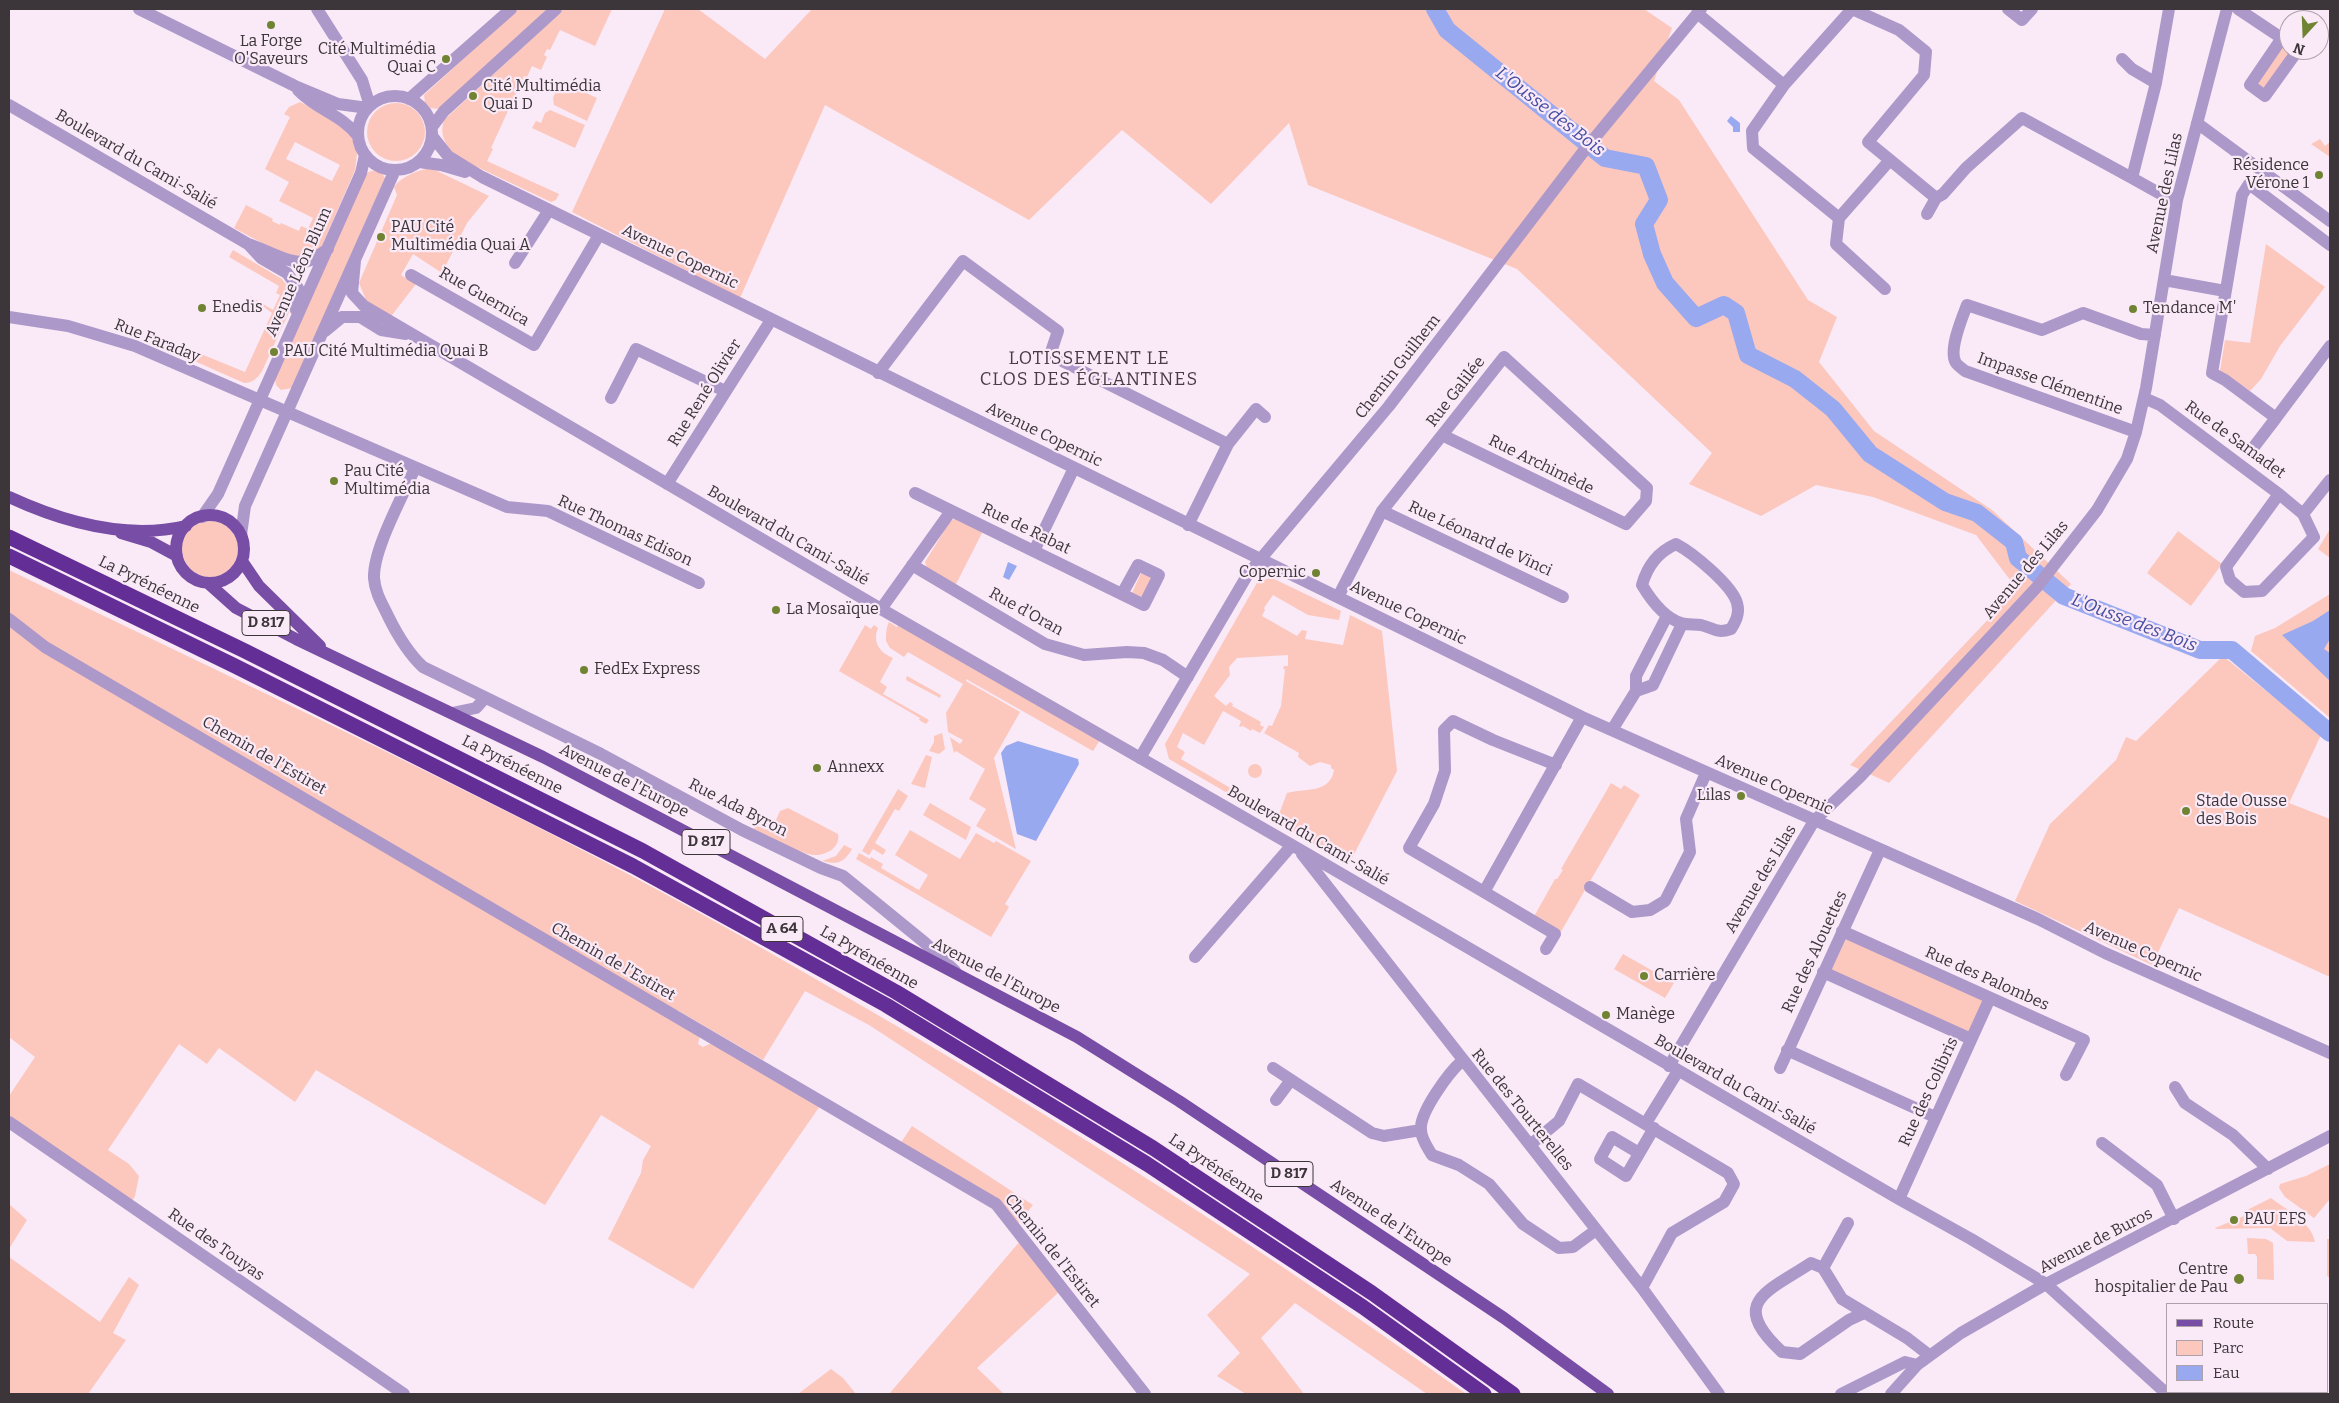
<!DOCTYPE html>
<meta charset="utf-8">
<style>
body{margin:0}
#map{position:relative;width:2339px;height:1403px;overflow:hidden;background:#fae9f7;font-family:Bitter,serif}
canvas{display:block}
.frame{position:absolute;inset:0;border:10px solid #3c353a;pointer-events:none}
.legend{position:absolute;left:2166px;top:1303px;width:162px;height:90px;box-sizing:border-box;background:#fae9f7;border:1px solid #aea1ab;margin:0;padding:6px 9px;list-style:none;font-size:15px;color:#3c353a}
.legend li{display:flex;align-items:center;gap:10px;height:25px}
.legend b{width:25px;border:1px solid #aea1ab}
.north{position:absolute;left:2279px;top:10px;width:50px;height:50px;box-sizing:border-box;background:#fae9f7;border:1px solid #aea1ab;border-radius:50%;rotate:200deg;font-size:14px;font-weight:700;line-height:20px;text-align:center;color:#3c353a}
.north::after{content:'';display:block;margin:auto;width:18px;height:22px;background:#6f8333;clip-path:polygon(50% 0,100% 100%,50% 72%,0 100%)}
</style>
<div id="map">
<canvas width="2339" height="1403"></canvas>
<div class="frame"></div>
<ul class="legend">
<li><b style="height:6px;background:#774da5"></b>Route</li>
<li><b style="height:14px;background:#fcc8bd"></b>Parc</li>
<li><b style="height:14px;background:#99a9f0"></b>Eau</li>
</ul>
<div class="north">N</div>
</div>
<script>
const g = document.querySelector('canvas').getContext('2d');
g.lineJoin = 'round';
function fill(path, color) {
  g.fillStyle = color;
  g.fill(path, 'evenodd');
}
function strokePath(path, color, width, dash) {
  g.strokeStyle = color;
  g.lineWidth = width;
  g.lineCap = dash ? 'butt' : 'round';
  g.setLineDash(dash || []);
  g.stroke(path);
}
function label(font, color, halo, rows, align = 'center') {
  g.font = font + ' Bitter,serif';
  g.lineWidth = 4.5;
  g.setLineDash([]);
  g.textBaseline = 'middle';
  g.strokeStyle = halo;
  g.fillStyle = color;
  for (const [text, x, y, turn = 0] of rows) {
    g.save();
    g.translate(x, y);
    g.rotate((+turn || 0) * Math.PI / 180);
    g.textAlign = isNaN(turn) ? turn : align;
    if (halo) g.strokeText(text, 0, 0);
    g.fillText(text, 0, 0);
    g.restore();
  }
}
const green = new Path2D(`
 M518,9H549L439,109L430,108L425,103L424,95Z
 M564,9H612L595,46L560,30L550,50L547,49L544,55L547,57L541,70L532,66L527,77L524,76L491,148L493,149L487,161L559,194L556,200L551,202L454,156C446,144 439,135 444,120Z
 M665,9H698L765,59L812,9H1644L1672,28L1654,81L1679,100L1808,300L1837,317L1819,362L1874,431L1992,510L2071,584L1889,783L1850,765L2017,589L1976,535L1873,497L1816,485L1761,516L1689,484L1712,453L1517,269L1308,185L1289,123L1211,204L1122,130L1029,220L825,105L740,298L572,212Z
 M2282,45L2291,50L2265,91L2255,87Z
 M560,81L597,98L587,121L554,105L553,98Z
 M300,102L348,126L354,138L357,154L355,170L321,248L318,252L292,259L234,228L246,205L273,219L272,221L280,225L281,223L299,231L301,226L308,229L313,218L279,201L289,182L265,169L290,117L284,114L289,107ZM295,142L340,165L332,181L286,159Z
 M367 132a29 29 0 1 1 58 0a29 29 0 1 1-58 0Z
 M550,110L585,125L575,148L532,128L536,121L541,123L545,113Z
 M2320,139L2325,146L2330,142V157L2311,144Z
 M431,168L489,196L467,223L442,273L413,254L401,275L416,284L389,319L366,300L359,283L397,195L394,187C402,176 418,170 431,168Z
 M375,170L382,173L385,178L292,388L281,390L276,385L275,379L366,173Z
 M2266,244L2325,287L2280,346L2261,379L2250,391L2220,371L2225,340L2250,343Z
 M233,250L282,279L292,292L290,310L263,369C259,377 253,383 244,383L190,359L196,352L245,372L272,313L248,295L273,310L280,295L276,293L279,286L229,257Z
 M955,518L983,531L955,586L927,568L925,562L949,523Z
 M182 549a28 28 0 1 1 56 0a28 28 0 1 1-56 0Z
 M2330,529V558L2318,549Z
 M2178,531L2222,564L2191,606L2147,573Z
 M9,570C208,667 410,760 607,863C692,907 774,955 857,1003C1066,1124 1270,1253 1466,1394H1427L1295,1303L1261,1338L1304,1394H1246L1217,1376L1240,1353L1207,1315L1250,1274L869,1025L805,991L763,1060L677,1010L700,1035L698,1044L703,1047L714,1042L822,1103L693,1289L608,1239L641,1173L643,1160L651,1146L601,1115L545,1205L316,1070L295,1102L219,1048L207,1064L179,1044L108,1150L129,1164L139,1176L135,1196L131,1203L9,1120V1096L35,1057L9,1037Z
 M1141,573L1153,577L1144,598L1132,593Z
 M1272,578L1341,611L1339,620L1308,615L1273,595L1264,608L1265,610L1262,616L1297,636L1302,630L1307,631L1305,639L1343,645L1350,615L1382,631L1397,771L1349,864L1279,824V814L1287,793C1305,788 1330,794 1334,770L1331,768V765L1320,762L1310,766L1298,757L1299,753L1264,733L1269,725L1272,726L1281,706L1285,669H1283L1284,666H1288V655L1237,658L1229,667L1230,675L1214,696L1226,706L1230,702L1233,704L1232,706L1261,722L1260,725L1264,727L1260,733L1252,729L1251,731L1243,726L1239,727L1241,721L1223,711L1204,745L1183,733L1177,747L1185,752L1181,759L1256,803L1253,808L1169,759L1165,744L1258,581Z
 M2330,594V718L2251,651L2255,636L2275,628Z
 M889,622L897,627L899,624L1100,740L1093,751L966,679V681L1020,712L994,758L1016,849L976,826L986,809L969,799L985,769L956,751L954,753L950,737L960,744L963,740L948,732L946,713L963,684L908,652L904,657L890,648L886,641C886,634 886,628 889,622Z
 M865,625L871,629L874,625L878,628C872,642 880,653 893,658L880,682L887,687L883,694L929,720L926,724L919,720L920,718L839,671Z
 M2223,656L2321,735L2289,803L2330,819V977L2179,908L2152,965L2015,901L2050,824L2116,760L2126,737L2136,741Z
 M907,676L941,695L940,698L906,680Z
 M942,733L945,749L939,754L929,751L934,742V736Z
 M926,755L932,757L925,788L911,784Z
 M1248 771a7 7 0 1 1 14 0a7 7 0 1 1-14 0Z
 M1611,783L1621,789L1624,785L1640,795L1559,935L1532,920L1555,879H1557L1563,870L1561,869Z
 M898,789L908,796L899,811L895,809L875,843L886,850L883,855L873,849L869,855L862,851Z
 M930,803L971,827L966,840L923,815Z
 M788,808L838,834C841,850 821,858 808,854C789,848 771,837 753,829L757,826L771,831L780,811Z
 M910,830L960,859L976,833L994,843L996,841L1031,861L1005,904L1009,907L991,937L856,859L859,853L870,859L871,857L883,864L881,868L919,890L928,875L895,855Z
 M844,845L852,849C844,863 837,865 822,861L836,856Z
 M1848,934L1987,997L1968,1037L1829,975Z
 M1623,954L1674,983L1665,998L1614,969Z
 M912,1126L1033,1205L1018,1223L900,1144Z
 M2330,1164V1199L2314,1218L2285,1197L2279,1188L2280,1184L2306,1176Z
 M2271,1198C2286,1210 2311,1221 2315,1242L2287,1241L2270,1228L2216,1229L2215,1228L2244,1216L2243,1212Z
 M9,1204L27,1220L9,1249Z
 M2247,1238L2266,1239L2273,1243L2274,1280L2257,1279V1257L2255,1254H2248Z
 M2327,1239H2330V1278L2327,1276Z
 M1021,1240L1060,1291L977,1368L1004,1394H889Z
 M9,1257L100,1322L129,1277L139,1285L113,1333L126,1340L88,1394H9Z
 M831,1369L843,1378L856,1394H798Z`);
const water = new Path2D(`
 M1731,116L1740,123V132H1733V127L1727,121Z
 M1008,562L1017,566L1009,580L1003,577Z
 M2330,610V639L2324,649L2330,653V681L2282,635L2313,621Z
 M1018,741L1078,759L1079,764L1036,841L1017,834L1001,753L1006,746Z`);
const river = new Path2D(`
 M1435,9L1447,30L1605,158L1646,166L1659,200L1644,224L1652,254L1665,283L1696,318L1724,305L1736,313L1748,355L1795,379L1833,409L1870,454L1945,502L1977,513L2014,542L2018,558L2064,596L2200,650H2232L2330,733`);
const minor = new Path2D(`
 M139,9L295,86L338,104L368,108
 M317,9L362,80L370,106
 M2008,9L2022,20L2032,9
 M2238,9L2289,43
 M1697,13L1784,85L1752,131L1753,148L1839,218L1836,244L1885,289
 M2282,38L2250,85L2265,96L2298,50
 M2122,59L2132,69L2156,83
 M1784,85L1852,9L1899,30L1926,52L1924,75L1868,142L1890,160
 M298,90C317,110 341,114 358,136
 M358 133a37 37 0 1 1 74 0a37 37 0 1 1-74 0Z
 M409,99L511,9
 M9,105L248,244C266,249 294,268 311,260C317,257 322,253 328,249
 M2197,123L2330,221
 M432,127L444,111L556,9
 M432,136L448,156L482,177L1582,717L2038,919L2105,953L2330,1053
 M419,162L441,165L465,172
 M2132,178L2166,197L2177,200
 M1927,214L1936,198
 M1839,218L1890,160L1936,198L1943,194L1966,168L2022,118L2132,178L2156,83L2169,9
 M248,244L261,258L287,273L298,288L296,310
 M2330,245L2249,184L2242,195L2212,373L2225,380L2276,418L2330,346
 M355,261L352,293L364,306L881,609L1297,848L1899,1199L1971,1239L2046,1284L2167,1394
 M515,263L549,210
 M411,275L534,345L599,235
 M2164,280L2225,291
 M9,317L68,326L135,346L507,507L548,511L699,583
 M325,331L342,317H360L381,330L406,334
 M878,373L963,261L1058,331L1050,355L1228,444
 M611,398L636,349L725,391
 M2144,398L2160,405L2279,494L2303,514
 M2136,432L1965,371C1962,368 1958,366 1956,363C1948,351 1962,318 1967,305L2042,330L2083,313L2141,334L2155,335
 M2253,448L2276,418
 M415,468C403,496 373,549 374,578C375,593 383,605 389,618C398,636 408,653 423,667L601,754L742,830L821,868L843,876L924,942L955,971
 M667,484L771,320
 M915,493L1144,605L1159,575L1138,565L1122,594
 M2279,494L2226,567L2230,580L2244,592L2262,591L2314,537L2303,514L2330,480
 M1382,511L1563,597
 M202,517L218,494L361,173L365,155
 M1188,525L1228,444L1256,409L1265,417
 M241,535L245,506L395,170
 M1676,544C1693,553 1732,585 1737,603C1740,613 1736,621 1731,629C1716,634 1714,628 1701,625C1694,624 1687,625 1681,623C1665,618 1651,600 1642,585C1647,567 1658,552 1676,544Z
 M1034,551L1074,468
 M912,565L1045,644L1084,655L1127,652L1144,653L1163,660L1188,677
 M1338,597L1382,511L1504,357L1647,488L1646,501L1626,524L1442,435
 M881,609L951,511
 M9,619L45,647L996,1204L1145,1394
 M1636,691L1653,685L1682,624
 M452,713L476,708L485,698
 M1612,730L1636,691V676L1667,616
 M1140,758L1248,574L1389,406L1583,152L1701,9
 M1302,854L1642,1288L1719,1394
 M1590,887L1632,912L1650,910L1665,901L1690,852L1686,819L1706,773
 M1484,892L1409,848L1434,804L1445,771L1444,730L1453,721L1493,740L1556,765
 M1842,931L2084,1040L2066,1075
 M1546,949L1555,934L1484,892L1582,717
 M1195,957L1292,845
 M1823,972L1971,1039
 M1787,1050L1935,1117
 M1462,1061C1449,1072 1419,1113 1421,1130C1421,1139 1428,1148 1432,1155L1459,1165L1489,1184L1523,1224L1559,1248L1573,1247L1596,1230
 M1669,1066L1814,821L1860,777L2037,587L2097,510L2127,459L2136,432L2146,388L2177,200L2227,9
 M1273,1068L1372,1133L1384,1136L1421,1130
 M1780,1068L1880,850
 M2175,1087L2185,1103L2233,1135L2268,1169
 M1276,1100L1291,1080
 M9,1122L404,1394
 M1646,1123L1678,1071
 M2102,1143L2157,1185L2174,1219
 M1530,1145L1559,1121L1578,1084L1728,1173L1734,1184L1724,1202L1672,1233L1642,1288
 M1639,1153L1612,1137L1600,1159L1626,1176L1654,1128
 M1899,1199L1990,998
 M1823,1268L1848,1223
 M1864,1313L1849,1320L1800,1354L1782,1352C1728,1302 1767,1292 1811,1263L1823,1268L1842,1299L1907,1338L1929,1355
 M1841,1394L1905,1362L1917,1365
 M1891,1394L1917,1365L1961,1333L2046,1284L2330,1136`);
const major = new Path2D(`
 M9,497C63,522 126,540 186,526
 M176 549a34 34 0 1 1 68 0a34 34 0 1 1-68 0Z
 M121,533L151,542L177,556
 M242,561L259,586L320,646
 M208,583L236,608L296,639L543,757L1077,1037L1179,1101L1504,1318L1608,1394`);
const highway = new Path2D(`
 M9,537L245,651L643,851L896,992L1153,1148L1372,1293L1513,1394
 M9,556L235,666L633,866L886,1005L1147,1164L1363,1307L1484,1394`);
const markers = [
 [271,25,5,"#6f8333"],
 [446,59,5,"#6f8333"],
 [473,96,5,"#6f8333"],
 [2319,175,5,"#6f8333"],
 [381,237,5,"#6f8333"],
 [202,308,5,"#6f8333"],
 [2133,309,5,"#6f8333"],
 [274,352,5,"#6f8333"],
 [334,481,5,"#6f8333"],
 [1316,573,5,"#6f8333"],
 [776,610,5,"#6f8333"],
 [584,670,5,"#6f8333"],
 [817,768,5,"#6f8333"],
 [1741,796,5,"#6f8333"],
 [2186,811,5,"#6f8333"],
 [1644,976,5,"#6f8333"],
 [1606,1015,5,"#6f8333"],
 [2234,1220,5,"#6f8333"],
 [2239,1279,6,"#6f8333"]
];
const shields = [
 [266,623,48],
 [706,842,48],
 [782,929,42],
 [1289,1174,48]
];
const shieldNames = [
 ["D 817",266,623],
 ["D 817",706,842],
 ["A 64",782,929],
 ["D 817",1289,1174]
];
const poiNames = [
 ["La Forge",271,42,"center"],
 ["O'Saveurs",271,60,"center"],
 ["Cité Multimédia",436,50,"right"],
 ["Quai C",436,68,"right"],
 ["Cité Multimédia",483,87],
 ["Quai D",483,105],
 ["Résidence",2309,166,"right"],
 ["Vérone 1",2309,184,"right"],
 ["PAU Cité",391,228],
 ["Multimédia Quai A",391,246],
 ["Enedis",212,308],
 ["Tendance M'",2143,309],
 ["PAU Cité Multimédia Quai B",284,352],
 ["Pau Cité",344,472],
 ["Multimédia",344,490],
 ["Copernic",1306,573,"right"],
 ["La Mosaïque",786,610],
 ["FedEx Express",594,670],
 ["Annexx",827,768],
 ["Lilas",1731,796,"right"],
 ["Stade Ousse",2196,802],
 ["des Bois",2196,820],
 ["Carrière",1654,976],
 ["Manège",1616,1015],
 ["PAU EFS",2244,1220],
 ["Centre",2228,1270,"right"],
 ["hospitalier de Pau",2228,1288,"right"]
];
const streetNames = [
 ["Boulevard du Cami-Salié",136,160,30],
 ["Avenue des Lilas",2165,193,-78],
 ["Avenue Copernic",680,257,26],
 ["Avenue Léon Blum",299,272,-66],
 ["Rue Guernica",484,297,30],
 ["Rue Faraday",157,341,22],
 ["Chemin Guilhem",1398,367,-52],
 ["Impasse Clémentine",2050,384,20],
 ["Rue Galilée",1456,392,-52],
 ["Rue René Olivier",705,393,-58],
 ["Avenue Copernic",1044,435,26],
 ["Rue de Samadet",2235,440,36],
 ["Rue Archimède",1541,465,26],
 ["Rue de Rabat",1026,529,26],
 ["Rue Thomas Edison",625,531,25],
 ["Boulevard du Cami-Salié",788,536,30],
 ["Rue Léonard de Vinci",1480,539,25],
 ["Avenue des Lilas",2026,570,-50],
 ["La Pyrénéenne",149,585,26],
 ["Rue d'Oran",1026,612,29],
 ["Avenue Copernic",1408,613,26],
 ["Chemin de l'Estiret",264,756,30],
 ["La Pyrénéenne",512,765,27],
 ["Avenue de l'Europe",624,781,27],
 ["Avenue Copernic",1774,785,24],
 ["Rue Ada Byron",738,808,27],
 ["Boulevard du Cami-Salié",1308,836,30],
 ["Avenue des Lilas",1761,879,-59],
 ["Rue des Alouettes",1815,952,-65],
 ["Avenue Copernic",2143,952,24],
 ["La Pyrénéenne",869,958,30],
 ["Chemin de l'Estiret",613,962,30],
 ["Avenue de l'Europe",996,976,28],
 ["Rue des Palombes",1987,979,24],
 ["Boulevard du Cami-Salié",1735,1085,30],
 ["Rue des Colibris",1929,1092,-65],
 ["Rue des Tourterelles",1522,1110,51],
 ["La Pyrénéenne",1216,1169,34],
 ["Avenue de l'Europe",1391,1223,34],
 ["Avenue de Buros",2096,1241,-27],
 ["Rue des Touyas",216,1245,35],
 ["Chemin de l'Estiret",1052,1251,51]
];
const waterNames = [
 ["L'Ousse des Bois",1550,112,38],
 ["L'Ousse des Bois",2134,623,21]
];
const neighbourhoodNames = [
 ["LOTISSEMENT LE",1089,359],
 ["CLOS DES ÉGLANTINES",1089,380]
];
fill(green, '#fcc8bd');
fill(water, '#99a9f0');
strokePath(river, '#99a9f0', 18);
strokePath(minor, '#ad98ca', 12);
strokePath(major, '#774da5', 12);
strokePath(highway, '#642e97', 15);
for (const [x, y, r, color] of markers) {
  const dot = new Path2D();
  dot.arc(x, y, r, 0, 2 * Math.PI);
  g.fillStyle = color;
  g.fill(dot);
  strokePath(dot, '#fae9f7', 2);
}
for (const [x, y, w] of shields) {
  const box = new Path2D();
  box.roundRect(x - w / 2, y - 12.5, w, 25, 4);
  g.fillStyle = '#fae9f7';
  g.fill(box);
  strokePath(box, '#3c353a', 1);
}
label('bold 15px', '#3c353a', null, shieldNames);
label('16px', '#3c353a', '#fae9f7', poiNames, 'left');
label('16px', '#3c353a', '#fae9f7', streetNames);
label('italic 18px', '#434da1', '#fae9f7', waterNames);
g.letterSpacing = '1px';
label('18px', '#4a3c47', '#fae9f7', neighbourhoodNames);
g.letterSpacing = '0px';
</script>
